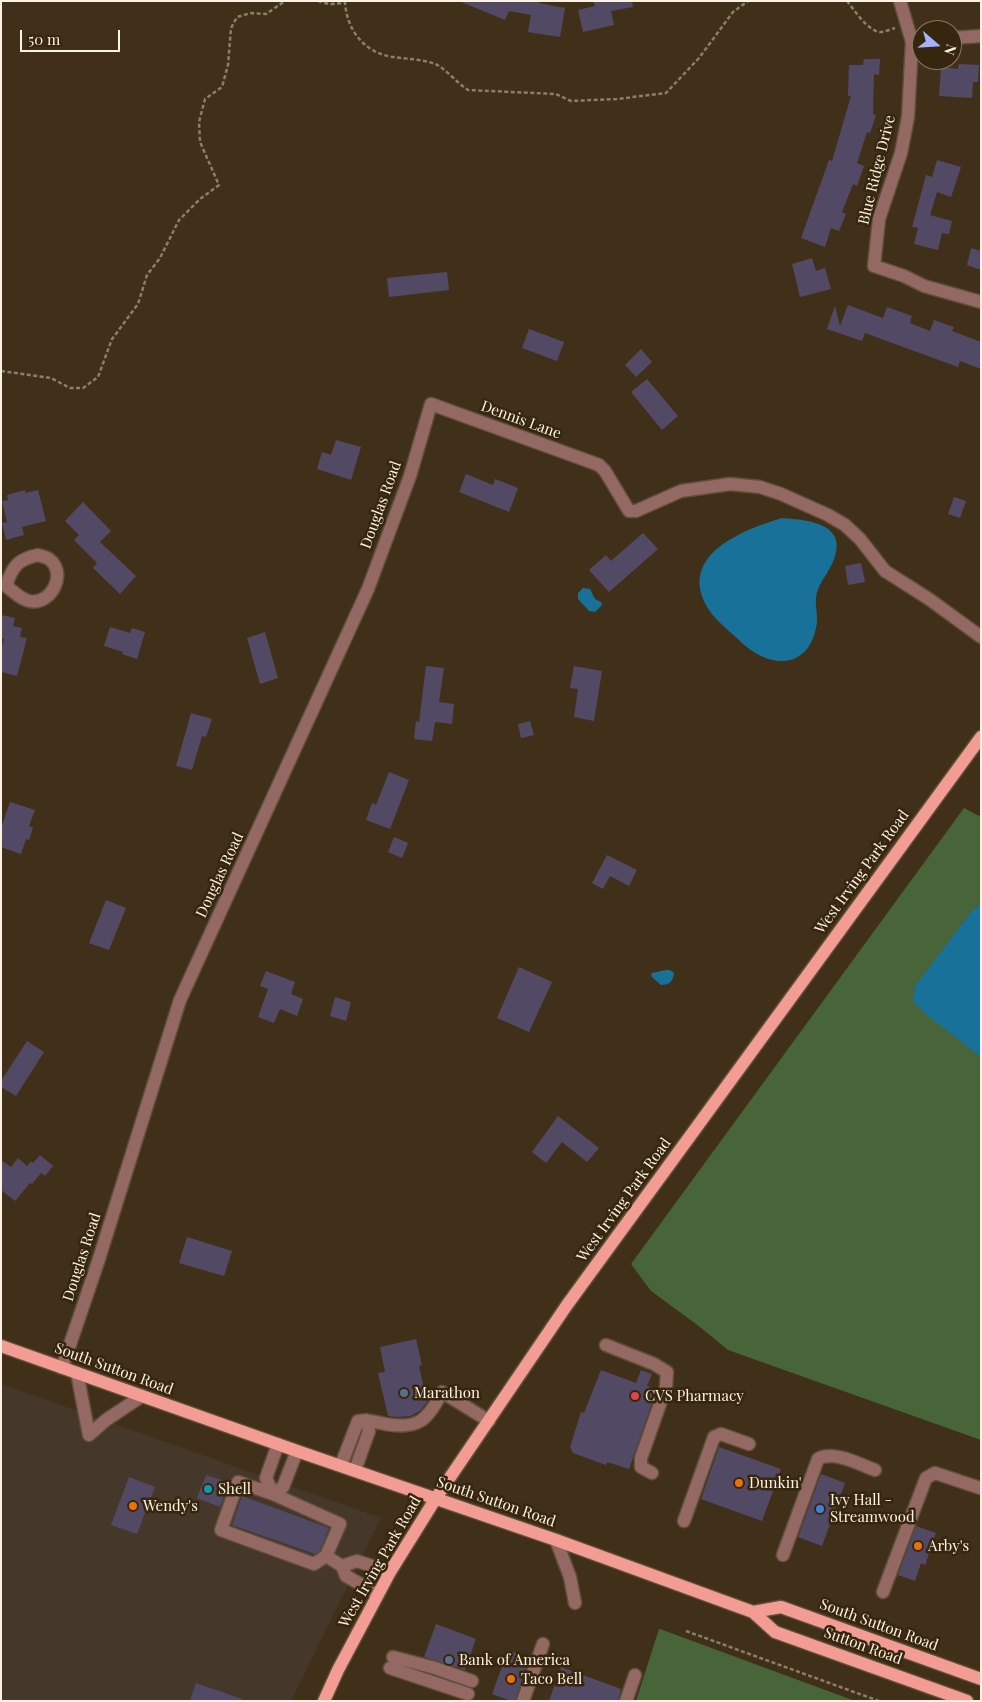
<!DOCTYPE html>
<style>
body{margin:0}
#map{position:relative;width:982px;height:1702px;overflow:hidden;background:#413019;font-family:"Playfair Display",serif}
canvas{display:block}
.frame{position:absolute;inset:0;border:2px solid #fdf1e4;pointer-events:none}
.north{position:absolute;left:912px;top:20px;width:50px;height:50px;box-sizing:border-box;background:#37260e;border:1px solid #867764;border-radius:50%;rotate:109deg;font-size:14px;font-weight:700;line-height:20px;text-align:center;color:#fdf1e4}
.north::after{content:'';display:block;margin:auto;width:18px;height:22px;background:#a3b2fd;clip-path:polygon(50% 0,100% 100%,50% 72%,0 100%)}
.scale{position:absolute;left:20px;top:30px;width:100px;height:22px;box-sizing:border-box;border:2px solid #fdf1e4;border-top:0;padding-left:6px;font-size:15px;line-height:18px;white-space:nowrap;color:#fdf1e4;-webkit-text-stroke:4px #37260e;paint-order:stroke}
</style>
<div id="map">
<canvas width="982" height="1702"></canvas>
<div class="frame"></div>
<div class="north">N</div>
<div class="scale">50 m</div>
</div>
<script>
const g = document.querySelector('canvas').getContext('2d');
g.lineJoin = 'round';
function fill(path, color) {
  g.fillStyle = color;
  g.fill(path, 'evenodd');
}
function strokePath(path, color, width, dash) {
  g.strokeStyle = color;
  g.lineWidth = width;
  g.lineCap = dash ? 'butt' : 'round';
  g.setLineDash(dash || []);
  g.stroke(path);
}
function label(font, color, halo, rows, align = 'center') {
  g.font = font + ' "Playfair Display",serif';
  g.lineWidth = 5;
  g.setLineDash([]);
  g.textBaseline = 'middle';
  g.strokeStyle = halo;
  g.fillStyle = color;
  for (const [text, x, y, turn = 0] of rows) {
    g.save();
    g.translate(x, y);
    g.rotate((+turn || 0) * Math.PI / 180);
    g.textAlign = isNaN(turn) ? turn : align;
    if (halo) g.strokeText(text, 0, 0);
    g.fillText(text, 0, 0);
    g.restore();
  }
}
const commercial = new Path2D(`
 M1,1384L381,1518L291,1701H1Z`);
const green = new Path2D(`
 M964,808L981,817V1440L728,1350L700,1327L651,1291L631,1264Z
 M659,1629H660L855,1701H636Z`);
const water = new Path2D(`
 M782,518C810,520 851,524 832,564C827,575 817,585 816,598C815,608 819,618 816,628C807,671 768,668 741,642C731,632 717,622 709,610C675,556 742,530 782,518Z
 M583,588L590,589L595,599L601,602L602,605L595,612L589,611L578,599V593Z
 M981,904V1057L928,1016L913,1001L915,986L972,911Z
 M666,970H670L674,973C673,981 670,985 661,985L651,976L652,973Z`);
const building = new Path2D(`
 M459,1H539V3L565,8L560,37L528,32L531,15L509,11L505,20Z
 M593,1H632L633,7L611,11L614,25L583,32L578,10L595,6Z
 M864,59H880L879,75L874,74L873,114L876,115L870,133L867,132L857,163L864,166L857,186L853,184L842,212L846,214L839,231L831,228L825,247L801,238L829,160L832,161L851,96H848L849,65H863Z
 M959,64L979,65L978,82H973L972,98L939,96L941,67L958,69Z
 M937,160L961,167L951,197L937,192L930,215L952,221L949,234L942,233L938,250L914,244L918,228L912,227L926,175L932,177Z
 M971,248L981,251V270L967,265Z
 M812,258L816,271L825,268L831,289L800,297L792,264Z
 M447,272L449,290L389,297L387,278Z
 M848,305L883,318L887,307L912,316L910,323L930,331L934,320L954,327L952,331L981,342V369L960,361L958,367L865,333L862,341L827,329L835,306L840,326Z
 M529,329L564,342L557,361L522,348Z
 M641,349L652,362L636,377L625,365Z
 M647,379L678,416L662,430L631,392Z
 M336,440L361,447L351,480L317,469L322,452L331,455Z
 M466,474L493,485L495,479L518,488L509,512L459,492Z
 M25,490V493L38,490L46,521L22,527L24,535L6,540L2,523L7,522L2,501L8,500L7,495Z
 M954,497L966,501L960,518L948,514Z
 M83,502L111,531L100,542L136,576L120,594L93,568L97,563L74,540L79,535L65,521Z
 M643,533L658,549L609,592L589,570L606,555L611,561Z
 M861,563L865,582L848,585L845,566Z
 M1,615L15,618L13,626L22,628L20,637L27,638L17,676L1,672V648L4,639L1,638Z
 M110,627L130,633L132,628L145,632L137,659L122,654L123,652L104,646Z
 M265,632L278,678L260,684L247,638Z
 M426,666L444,668L439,702L454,704L452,724L435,722L432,741L414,739L416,721L419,722Z
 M574,666L602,671L594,721L574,717L578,689L570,688Z
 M191,713L212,719L206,737L202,736L192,770L176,766Z
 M530,721L534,735L521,738L518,724Z
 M389,772L409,780L390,829L366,820L372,803L376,805Z
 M10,802L35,810L29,826L33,828L29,840L26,839L21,854L1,847V828Z
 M394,837L408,843L402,858L388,852Z
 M607,855L637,870L629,886L610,876L603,889L592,883Z
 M106,900L126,908L109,950L89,943Z
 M519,967L552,982L529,1032L497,1018Z
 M266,971L295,982L291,994L303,999L297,1016L280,1009L274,1023L258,1017L268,989L260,986Z
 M335,997L351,1002L346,1021L330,1016Z
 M27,1041L44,1052L16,1096L1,1087V1081Z
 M558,1116L599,1148L587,1162L562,1142L546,1163L532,1152Z
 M40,1155L53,1166L45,1176L41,1173L32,1184L30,1183L15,1201L1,1190V1160L11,1167L18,1158L27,1166L31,1161L33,1163Z
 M187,1237L232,1251L224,1276L179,1263Z
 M416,1339L422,1365L419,1366L427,1402L421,1410L411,1416L397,1417L388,1416L378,1373L385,1372L380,1347Z
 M601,1370L636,1383L641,1370L652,1374L647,1386L657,1389L629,1469L607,1462L606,1465L573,1453L570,1447L581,1412L584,1413Z
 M719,1447L781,1469L762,1521L701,1499Z
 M821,1474L845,1483L822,1546L798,1537Z
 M206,1475L224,1481L221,1489L226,1491L220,1507L197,1498Z
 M129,1477L155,1487L137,1534L111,1525Z
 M242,1496L329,1528L320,1551L315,1554L232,1525Z
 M916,1526L936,1533L925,1565L921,1563L915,1581L898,1575Z
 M436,1624L476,1639L465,1670L424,1657Z
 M508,1650L529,1658L515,1701H511L492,1694Z
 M561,1667L621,1689L618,1701H549Z
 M196,1683L242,1699V1701H190Z`);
const minorTunnel = new Path2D(`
 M432,1674L460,1684`);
const path = new Path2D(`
 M318,1L329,4L345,3
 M345,1C346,29 364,53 393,57C407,59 422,59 435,64C444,67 458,84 468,90L556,94L571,101L617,99L666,93L699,58L733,12L748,1
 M847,1C854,10 868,31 880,32C885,32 891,29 895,28
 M1,371L51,378L70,388H83L98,377L112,339L138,304L147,275L160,258L179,220L200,199L219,185L200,142L199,122L205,99L222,87L228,65L231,28L237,17L251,13L266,14L285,1
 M686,1631L879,1701`);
const minor = new Path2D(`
 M900,1L912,42L908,117L901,153L879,219L874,266L904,276L924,286L981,302
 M952,38L981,36
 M38,555C41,556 46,557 49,559C68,573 51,606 29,601C20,599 13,591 6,586C12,567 18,559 38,555Z
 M606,1345L654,1364L667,1372L666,1387L641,1458V1467L652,1473
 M62,1368L98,1262L180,1000L368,589L410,476L431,404L599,465L605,471L629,511H636L681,491L730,484L760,487L781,494L828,515L845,525L860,539L885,571L929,599L981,637
 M77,1373L89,1435L106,1420L142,1396
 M341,1465L358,1421C367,1419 375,1422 385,1424C418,1430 428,1420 442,1392L489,1421
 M355,1470L369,1431L366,1420
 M273,1494L266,1478L278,1444
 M273,1494L283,1487L297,1451
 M684,1521L714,1437L721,1434L749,1444
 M556,1540L570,1577L575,1603
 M783,1555L818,1459C833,1450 859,1464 875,1470
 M326,1556L314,1564L221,1530L238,1482L273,1494L340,1524L326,1556L342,1566L346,1576L378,1594
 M342,1566L357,1561L390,1572
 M883,1592L926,1478L935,1473L980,1488
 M393,1657L435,1668L472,1681
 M390,1668L468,1694
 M523,1701L543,1644
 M626,1701L635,1675`);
const major = new Path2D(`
 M1,1346L297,1451L556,1540L753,1612L781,1607L981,1679
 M753,1612L775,1632L967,1701
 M324,1701L338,1670L390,1572L436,1498L567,1305L981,737`);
const markers = [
 [404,1393,5,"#5c6f8a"],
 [635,1396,5,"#e0444e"],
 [739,1483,5,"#e8710a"],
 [208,1489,5,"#0f9aa8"],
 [133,1506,5,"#e8710a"],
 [820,1509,5,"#3f7fe0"],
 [918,1546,5,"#e8710a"],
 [449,1660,5,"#5c6f8a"],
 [511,1679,5,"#e8710a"]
];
const streetNames = [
 ["Blue Ridge Drive",877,170,-76],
 ["Dennis Lane",521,420,20],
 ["Douglas Road",381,505,-70],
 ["West Irving Park Road",862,872,-54],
 ["Douglas Road",220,875,-65],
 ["West Irving Park Road",624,1200,-54],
 ["Douglas Road",82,1257,-72],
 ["South Sutton Road",114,1369,20],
 ["South Sutton Road",496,1502,19],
 ["West Irving Park Road",380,1562,-60],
 ["South Sutton Road",879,1625,20],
 ["Sutton Road",863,1646,20]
];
const poiNames = [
 ["Marathon",414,1393],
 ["CVS Pharmacy",645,1396],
 ["Dunkin'",749,1483],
 ["Shell",218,1489],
 ["Ivy Hall -",830,1500],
 ["Streamwood",830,1517],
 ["Wendy's",143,1506],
 ["Arby's",928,1546],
 ["Bank of America",459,1660],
 ["Taco Bell",521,1679]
];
fill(commercial, '#45382a');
fill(green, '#476538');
fill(water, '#177198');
fill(building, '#524a65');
strokePath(minorTunnel, '#5d4d37', 12, [12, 6]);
strokePath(minor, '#5f4f39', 15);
strokePath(major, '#5f4f39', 15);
strokePath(path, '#8d7e6b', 2.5, [4, 2.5]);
strokePath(minor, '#946964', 12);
strokePath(major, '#f39c94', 12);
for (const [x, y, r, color] of markers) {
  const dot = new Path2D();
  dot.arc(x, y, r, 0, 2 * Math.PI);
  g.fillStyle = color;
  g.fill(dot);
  strokePath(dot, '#37260e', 2);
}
label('15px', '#fdf1e4', '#37260e', streetNames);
label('15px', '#fdf1e4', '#37260e', poiNames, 'left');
</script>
